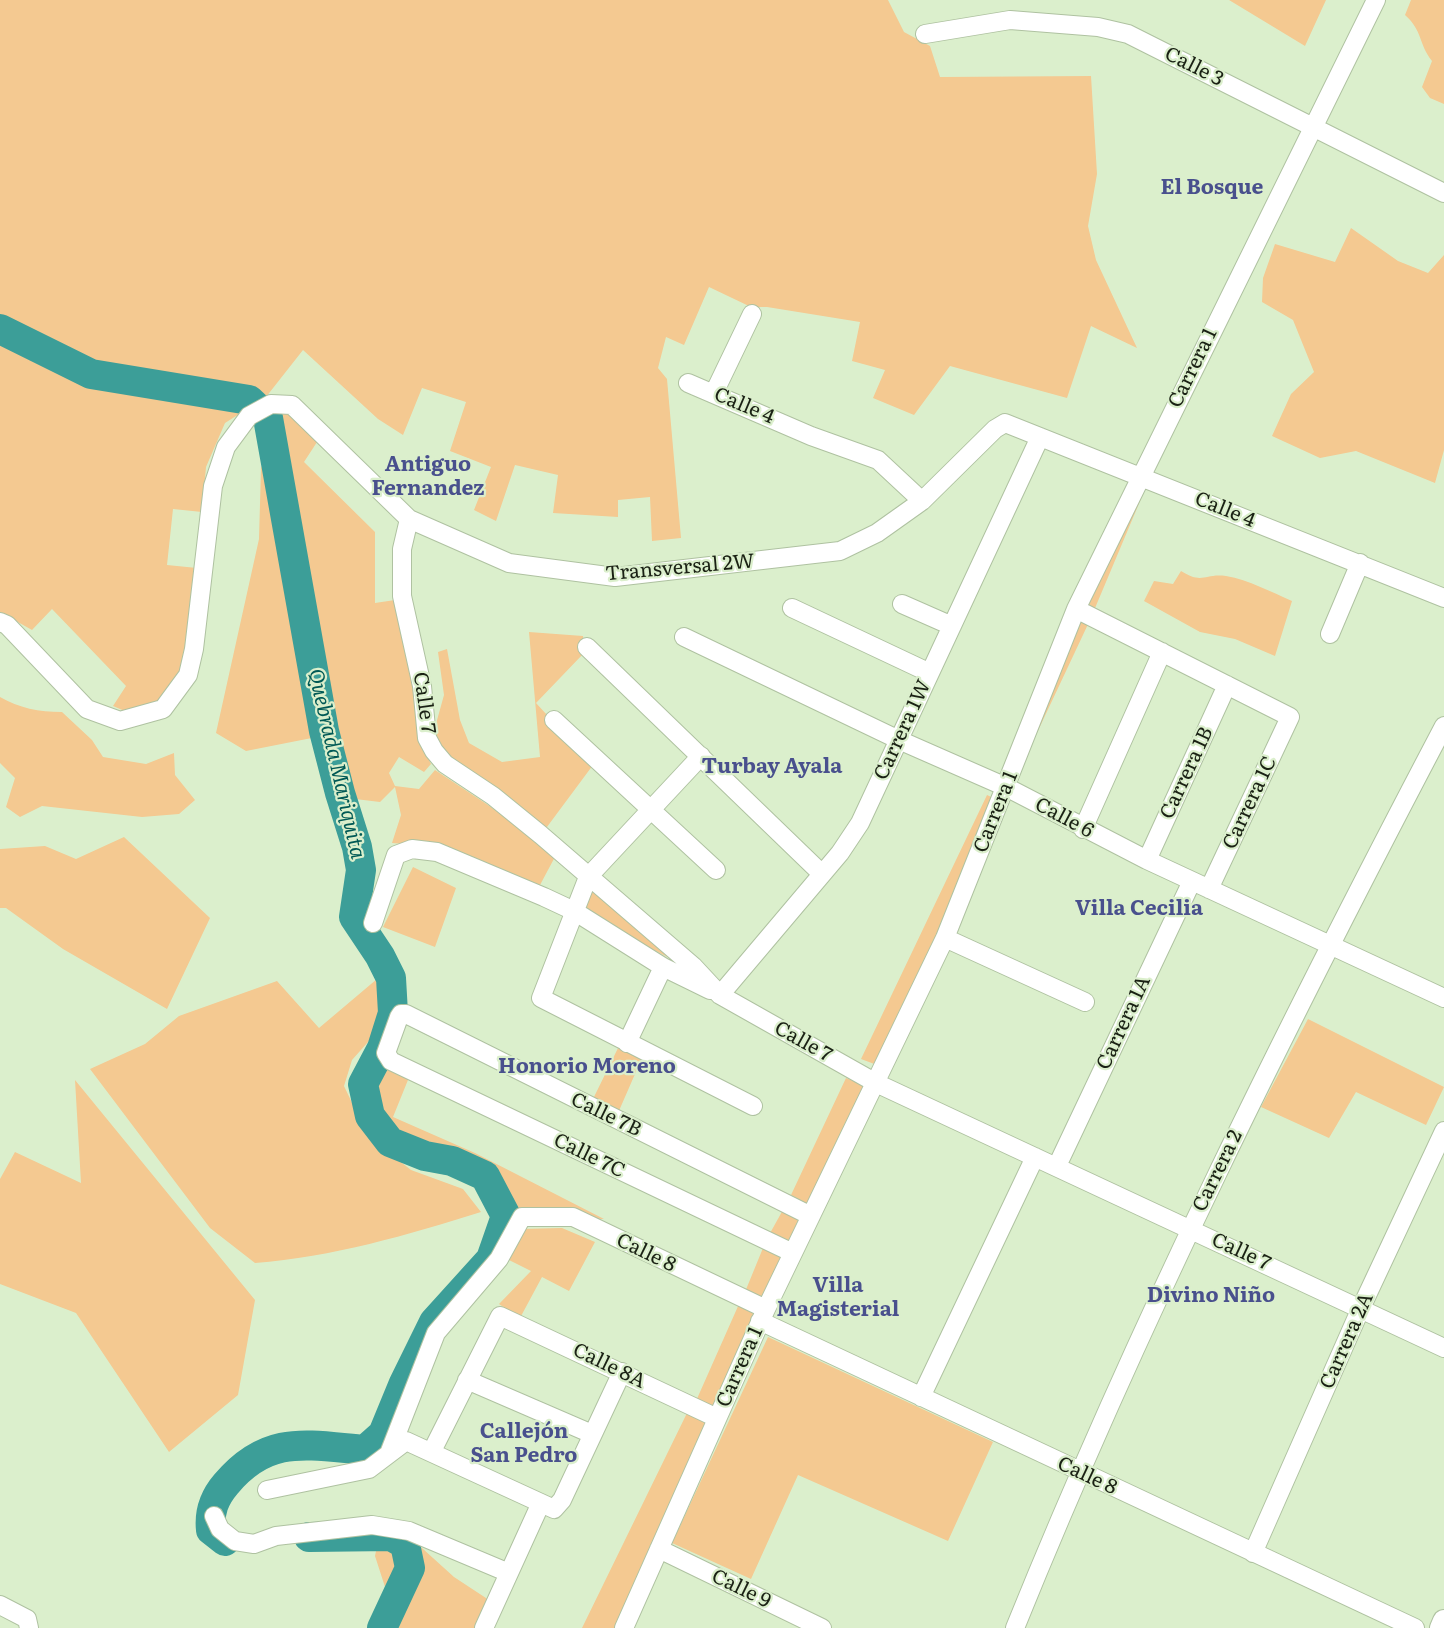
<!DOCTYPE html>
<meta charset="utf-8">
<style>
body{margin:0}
canvas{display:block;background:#dbefcc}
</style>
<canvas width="1444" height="1628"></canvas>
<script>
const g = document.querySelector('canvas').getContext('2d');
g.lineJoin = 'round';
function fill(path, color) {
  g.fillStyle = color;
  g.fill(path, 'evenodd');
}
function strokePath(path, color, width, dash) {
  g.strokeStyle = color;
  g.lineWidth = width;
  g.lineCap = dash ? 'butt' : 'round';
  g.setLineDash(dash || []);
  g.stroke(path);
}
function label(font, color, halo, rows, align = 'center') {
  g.font = font + ' Literata,serif';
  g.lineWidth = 4.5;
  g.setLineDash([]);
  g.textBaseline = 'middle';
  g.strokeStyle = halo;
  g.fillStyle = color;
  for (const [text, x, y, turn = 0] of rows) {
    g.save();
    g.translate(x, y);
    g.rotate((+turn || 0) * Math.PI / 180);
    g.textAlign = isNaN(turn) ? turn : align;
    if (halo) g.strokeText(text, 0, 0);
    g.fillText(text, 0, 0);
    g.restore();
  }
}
const green = new Path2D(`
 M0,0H888L904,32L930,46L940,77L1091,76L1097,174L1088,226L1096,260L1137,348L1091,326L1067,398L950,366L914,415L873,398L885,370L852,361L860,322L767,307H751L709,287L684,345L666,337L658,368L667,379L681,538L652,541L650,497L618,500V517L553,513L558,475L515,465L496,521L474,510L491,467L450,451L466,402L422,388L403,435L378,419L303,350L266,397L225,423L206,467L202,512L173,509L167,565L197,568L190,601L183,677L164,700L127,712L113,706L126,686L52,609L32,630L0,612Z
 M1229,0H1326L1305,46Z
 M1411,0H1444V104L1430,98L1422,87L1432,61C1418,43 1423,31 1405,15Z
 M1351,228L1398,261L1428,273L1444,255V450L1435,483L1356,451L1320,458L1272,436L1291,394L1314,372L1293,320L1262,302L1263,278L1275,244L1335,262Z
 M273,410L291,411L319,439L304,462L375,532V603L395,600L418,684L417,736L431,764L424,772L399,757L389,773L395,786L419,789L435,770L488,805L556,855L540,885L443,847L392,843L401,815L395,787L380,802L347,798L332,734L246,751L216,733L259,539L261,468L269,447L255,423Z
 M1132,491L1143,494L1090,620L1012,786Z
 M1181,571C1203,585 1204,573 1226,576C1249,580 1271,592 1292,601L1275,656L1235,639L1200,632L1144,601L1154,581L1173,584Z
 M529,632L583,636L584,653L536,703L593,765L544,831L445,753L434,731L444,695L438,652L447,649L460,720L469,743L502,762L540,757Z
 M0,697C19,708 39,712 62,712L92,740L103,757L146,764L174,753L175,775L195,800L179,814L142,817L42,806L20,817L6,807L15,778L0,763Z
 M987,795L1002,802L877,1065L861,1059Z
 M124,837L210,918L167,1009L63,949L6,908H0V849L45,846L76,859Z
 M413,867L456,888L435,947L383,927Z
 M591,886L691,969L584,914Z
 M377,979L383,1000L376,1033L352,1060L344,1086L368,1136L411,1170L463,1189L481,1212C408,1235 332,1257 255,1263L210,1228L90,1069L145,1044L179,1016L277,981L319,1028Z
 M1308,1019L1444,1087L1426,1125L1356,1092L1329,1138L1261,1107Z
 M619,1046L642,1058L618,1113L592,1101Z
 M385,1059L410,1075L393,1117L475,1153L604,1219L522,1217C495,1166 478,1162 425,1148C412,1145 398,1141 388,1131C376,1119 373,1101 368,1085Z
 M846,1078L866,1086L810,1205L791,1195Z
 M75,1080L255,1300L238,1395L169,1452L76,1313L0,1284V1179L15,1152L81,1183Z
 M784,1208L800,1215L788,1244L769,1235Z
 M562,1228L595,1242L569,1291L542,1277L520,1318L499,1304L531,1271L509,1260L521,1229Z
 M763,1248L781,1256L762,1299L745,1292Z
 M739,1304L757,1312L715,1407L696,1401Z
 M768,1337L993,1442L948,1541L798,1475L751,1579L672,1543Z
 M687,1413L710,1423L617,1628H582Z
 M380,1531L412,1539L454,1577L489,1600L482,1628H367L386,1590L375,1556Z`);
const river = new Path2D(`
 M0,329L91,374L249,400L268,418L324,731L340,793L357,847L361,870L354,917L380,956L391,978L393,1013L382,1048L363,1084L370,1116L390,1142L425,1156L452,1161L485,1176L506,1216L491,1259L434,1322L404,1383L383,1434L365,1450C307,1445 268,1434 226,1484C214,1498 209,1512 211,1530L225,1541
 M309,1537L391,1536L405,1544L410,1568L382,1628`);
const minor = new Path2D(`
 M925,34L1010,20L1098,27L1128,34L1444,193
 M688,383L811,436L878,460L922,501
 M714,393L752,314
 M409,519L402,549V596L422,686L427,738L434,751L445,764L493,796L541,835L693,966L720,995L876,1083L1444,1348
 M902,604L952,626
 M792,608L930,673
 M1076,609L1290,717L1209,889
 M0,622L7,625L87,709L120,721L163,709L188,675L194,649L213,486L226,447L249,416L271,404L292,405L409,519L509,563L615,577L840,551L877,533L922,501L995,429L1005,423L1444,598
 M1330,634L1360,563
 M684,637L899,740L1006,787L1147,860L1444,998
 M587,647L822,874
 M554,720L716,870
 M701,756L588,877L541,998L753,1106
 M1083,829L1162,652
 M1147,860L1227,685
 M373,923L396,855L412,849L437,852L544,897L574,911L663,967L710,990
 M945,938L1085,1002
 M720,995L840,853L860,823L1040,437
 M627,1043L663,967
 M1057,1166L1192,881
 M793,1253L391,1061L386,1053L399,1017L401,1014H406L811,1216
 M760,1321L1415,1628
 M467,1380L592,1434
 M921,1397L1035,1157
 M390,1451L436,1333L499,1259L522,1217H573L766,1309
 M432,1451L500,1316L717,1418
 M267,1490L369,1469L406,1441L554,1509L562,1500L622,1372
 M214,1516L220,1529L235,1541L254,1544L276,1536L372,1525L409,1531L509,1573
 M659,1549L822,1628
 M1253,1553L1361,1308L1444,1131
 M0,1605L27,1619L29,1628
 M484,1628L540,1505
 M624,1628L766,1309L945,938L1076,609L1376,0
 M1015,1628C1140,1319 1289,1021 1444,726`);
const tertiary = new Path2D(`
 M1441,1628L1444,1621`);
const streetNames = [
 ["Calle 3",1194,67,27],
 ["Carrera 1",1193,368,-64],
 ["Calle 4",744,406,23],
 ["Calle 4",1225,510,22],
 ["Transversal 2W",680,568,-5],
 ["Calle 7",424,703,82],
 ["Carrera 1W",903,730,-65],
 ["Carrera 1B",1187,773,-65],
 ["Carrera 1C",1250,803,-65],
 ["Carrera 1",996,812,-68],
 ["Calle 6",1064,818,28],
 ["Carrera 1A",1124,1023,-65],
 ["Calle 7",803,1042,29],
 ["Calle 7B",606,1115,26],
 ["Calle 7C",589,1156,26],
 ["Carrera 2",1218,1171,-64],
 ["Calle 7",1241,1252,25],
 ["Calle 8",646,1253,26],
 ["Carrera 2A",1347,1341,-66],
 ["Calle 8A",609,1366,26],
 ["Carrera 1",740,1367,-66],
 ["Calle 8",1087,1476,25],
 ["Calle 9",741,1589,26]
];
const neighbourhoodNames = [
 ["El Bosque",1212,188],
 ["Antiguo",428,465],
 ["Fernandez",428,489],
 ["Turbay Ayala",772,767],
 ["Villa Cecilia",1139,909],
 ["Honorio Moreno",587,1067],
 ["Villa",838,1286],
 ["Magisterial",838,1310],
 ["Divino Niño",1211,1296],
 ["Callejón",524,1432],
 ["San Pedro",524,1456]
];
const waterNames = [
 ["Quebrada Mariquita",336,764,77]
];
fill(green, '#f4c991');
strokePath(river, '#3c9e98', 30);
strokePath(minor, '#afc2a1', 20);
strokePath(tertiary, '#afc2a1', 24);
strokePath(minor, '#fff', 18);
strokePath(tertiary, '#fff', 22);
label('20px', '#1a2114', '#dbefcc', streetNames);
label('bold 21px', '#49508d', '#dbefcc', neighbourhoodNames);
label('italic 21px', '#005955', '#dbefcc', waterNames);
</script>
